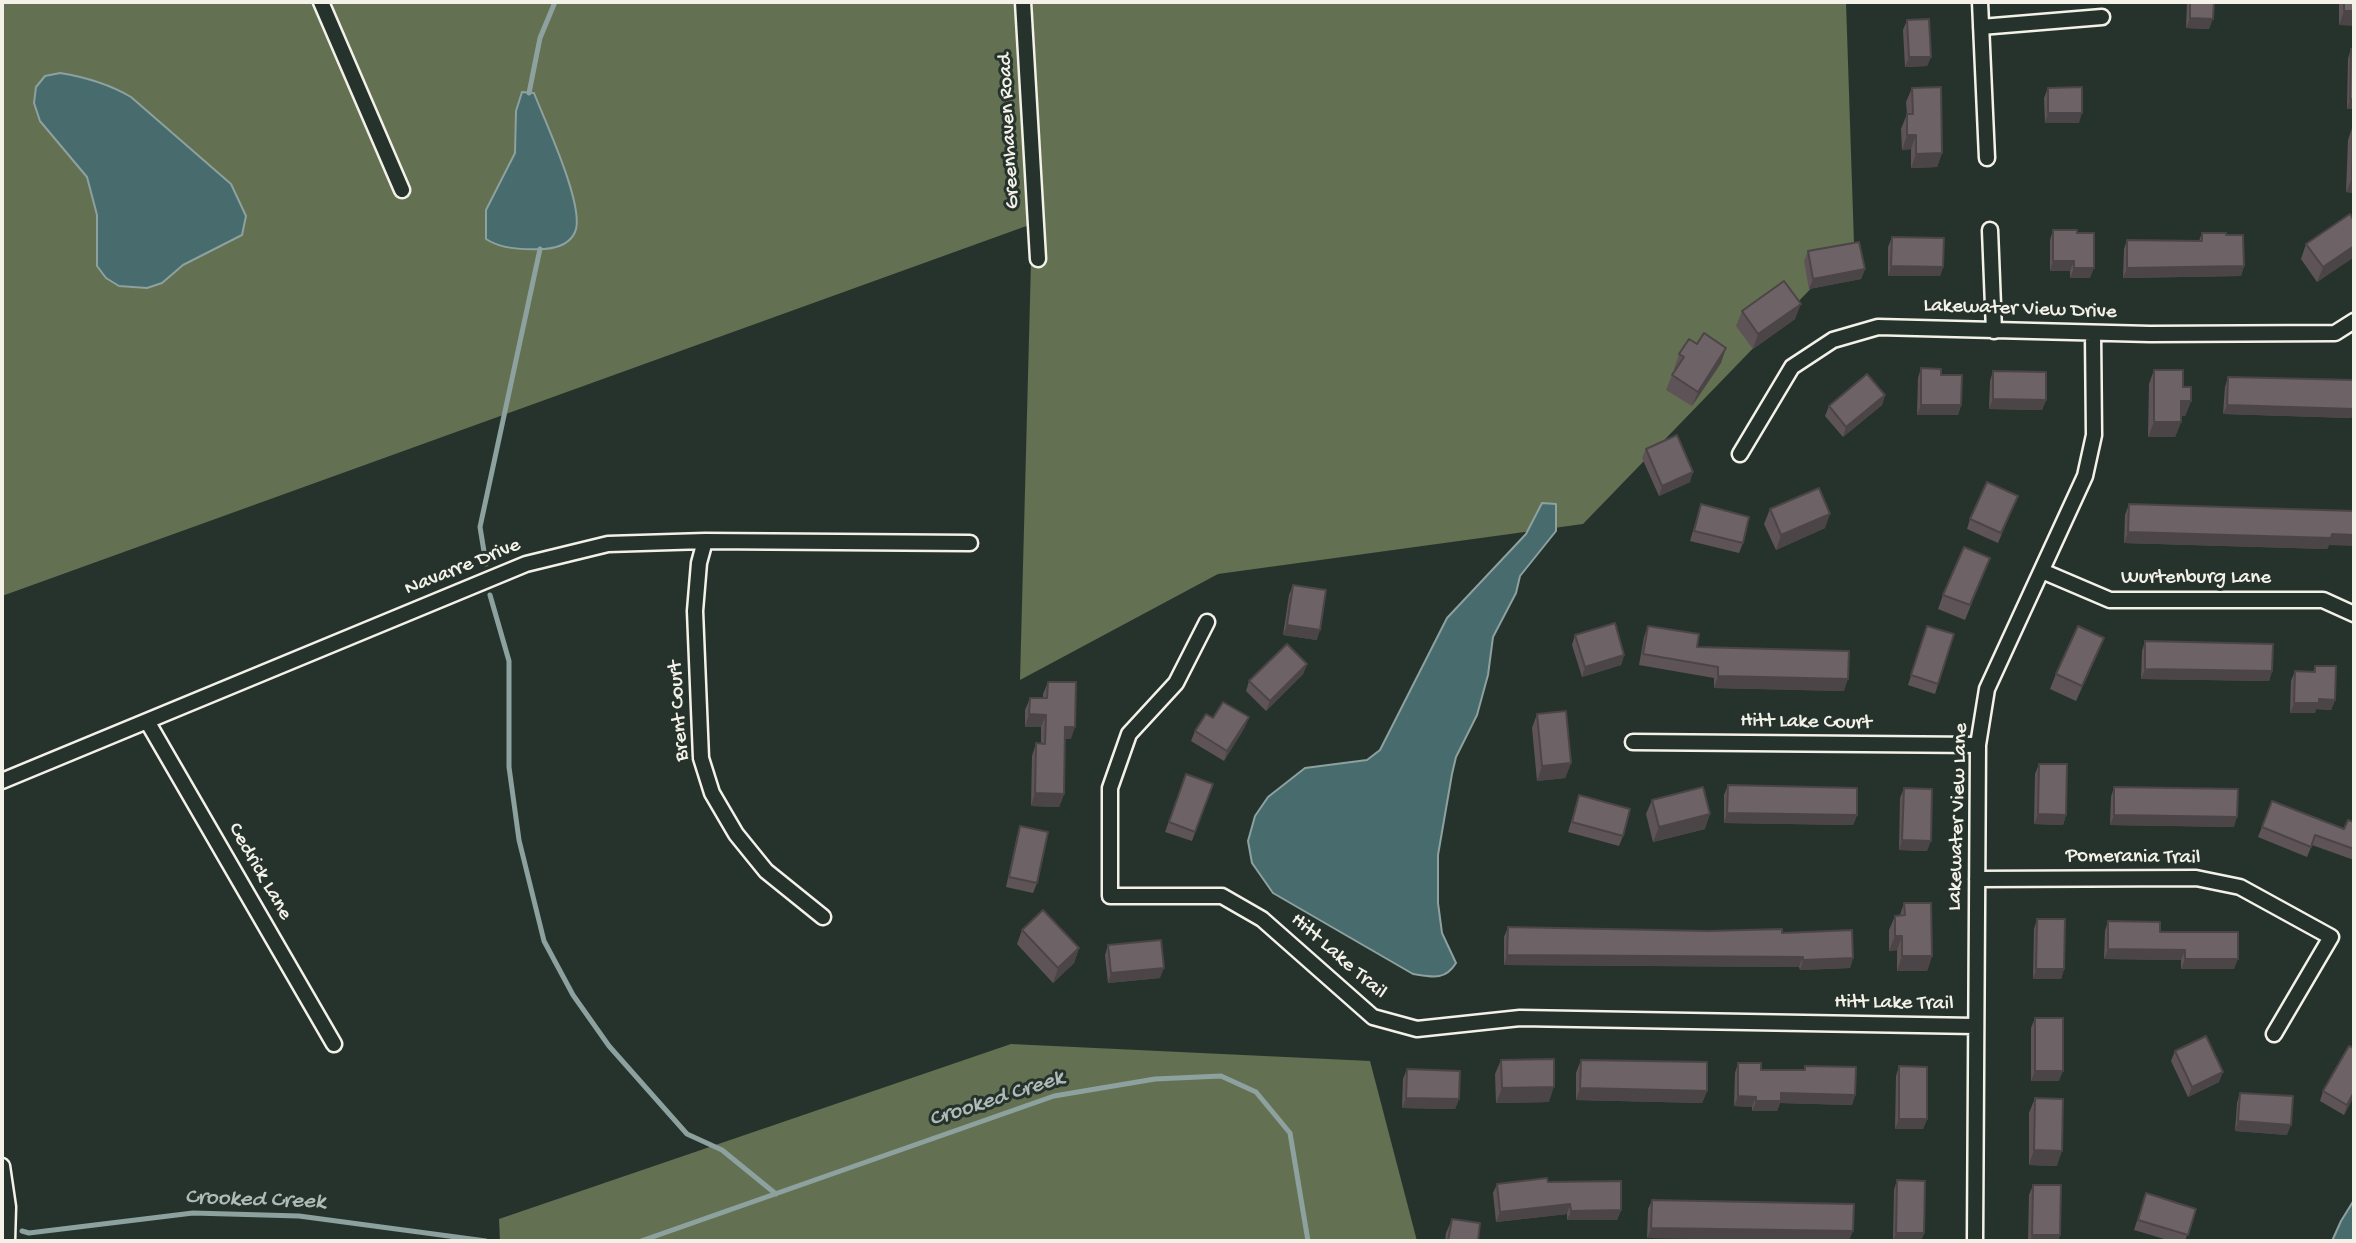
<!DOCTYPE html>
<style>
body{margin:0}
#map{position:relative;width:2356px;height:1243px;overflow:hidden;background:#26332d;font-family:"Gochi Hand",sans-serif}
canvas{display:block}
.frame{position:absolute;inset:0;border:4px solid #f4f1e8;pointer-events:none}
</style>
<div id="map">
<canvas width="2356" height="1243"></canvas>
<div class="frame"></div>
</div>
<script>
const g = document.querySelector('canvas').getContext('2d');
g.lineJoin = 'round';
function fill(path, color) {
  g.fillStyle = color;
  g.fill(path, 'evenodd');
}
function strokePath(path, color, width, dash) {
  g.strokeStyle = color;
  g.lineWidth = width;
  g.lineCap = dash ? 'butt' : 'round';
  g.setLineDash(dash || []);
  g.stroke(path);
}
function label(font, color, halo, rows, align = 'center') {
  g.font = font + ' "Gochi Hand",sans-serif';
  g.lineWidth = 6;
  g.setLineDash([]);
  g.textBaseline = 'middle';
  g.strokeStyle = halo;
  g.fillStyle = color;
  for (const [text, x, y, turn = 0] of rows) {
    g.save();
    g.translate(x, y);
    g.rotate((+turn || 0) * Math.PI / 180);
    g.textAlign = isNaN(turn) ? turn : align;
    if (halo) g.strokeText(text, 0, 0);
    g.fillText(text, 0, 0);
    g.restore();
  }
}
const green = new Path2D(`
 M2,2H1846L1854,244L1583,524L1218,574L1020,680L1032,224L2,596Z
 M1011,1044L1370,1061L1417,1241H500L499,1219Z`);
const water = new Path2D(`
 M60,73C85,77 109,84 131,97L231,184L246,216L242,235L183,265L162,283L147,288L119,286L106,278L97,266V215L87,177L40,121L34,103L36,87L45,76Z
 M522,92L534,93C544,119 586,208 575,232C570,244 557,248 544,249C526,250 501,249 486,239V210L515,153L516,111Z
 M1542,503L1556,504V531L1520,576L1516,593L1493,637L1488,675L1477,715L1456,757L1452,774L1438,855V903L1442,933L1456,963C1445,981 1432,977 1413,974L1273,893L1252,863L1248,841L1255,816L1268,797L1305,768L1367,760L1380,750L1447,618L1526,534Z
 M2354,1200V1241H2332L2341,1221Z`);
const stream = new Path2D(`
 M529,93L540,38L555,2
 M486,564L480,527L540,249
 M490,595L509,661V767L519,840L544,941L573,995L609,1046L687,1134L722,1150L776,1194
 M22,1231L29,1233L193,1213L299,1216L486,1241
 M641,1241L1054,1096L1155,1079L1221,1076L1256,1092L1290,1133L1308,1241`);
const minor = new Path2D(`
 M321,2L402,190
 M1023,2L1038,259
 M1980,2L1987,158
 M1981,27L2102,17
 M1990,230L1994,331
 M1740,454L1792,367L1833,340L1878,327L2150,334L2335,333L2354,321
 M705,541L699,563L695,611L701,758L712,793L736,834L766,871L823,917
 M2042,571L2110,600H2323L2354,614
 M1207,622L1176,683L1129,734L1110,788V896H1222L1262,919L1373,1017L1417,1029L1520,1018L1975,1026
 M147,721L334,1044
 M1633,742L1978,745
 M2,781L526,564L608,544L705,541L970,543
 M1977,879L2196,878L2240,887L2331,937L2274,1034
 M2,1166L8,1207L7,1241
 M1975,1241L1978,745L1987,689L2085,476L2094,435L2093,333`);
const wall = new Path2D(`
 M2187,2H2214L2209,29L2186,28Z
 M2339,2H2354L2339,25Z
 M1907,20L1931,57L1927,66L1905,67L1903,30Z
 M2351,49L2354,109H2347L2348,59Z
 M1912,88L1942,153L1937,167L1911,168V149L1902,150L1901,129L1907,114L1906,102Z
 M2048,88L2079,123H2045L2044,98Z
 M2353,125L2354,193L2346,192L2348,140Z
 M2354,221V257L2317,282L2301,259L2306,244Z
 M2053,230L2077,233L2090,278H2070V271H2050V240Z
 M2202,233L2226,235L2244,266L2241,276L2123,278L2124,249L2127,240L2199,241Z
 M1892,237L1943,267L1940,276H1888V247Z
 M1808,251L1865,269L1861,279L1809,289L1804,261Z
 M1742,311L1795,319L1753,349L1736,326Z
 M1679,354L1721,363L1692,406L1666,390L1672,375L1675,370L1674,369Z
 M1921,368L1941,375L1961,405L1958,415H1917L1918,378Z
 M2154,370L2183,387L2191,401L2185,416H2181V422L2175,437H2148L2149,384Z
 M1993,371L2046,400L2042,410L1989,409L1990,381Z
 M2228,377L2354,380V411L2351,418L2223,414L2225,387Z
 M1885,395L1882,405L1843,437L1825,416L1829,406Z
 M1646,449L1690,482L1659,496L1642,458Z
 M2018,496L1998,543L1967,529L1970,519Z
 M1701,504L1743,543L1739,553L1690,541Z
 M2129,504L2329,545L2327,549L2124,543L2125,515Z
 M1770,509L1825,528L1776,550L1764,524Z
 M1990,558L1965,620L1938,609L1943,595Z
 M1293,585L1317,640L1283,635L1289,595Z
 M1648,626L1697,647L1844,691L1714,688V678L1639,665L1644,637Z
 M1927,626L1954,634L1935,694L1908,685Z
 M1575,635L1624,655L1621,665L1582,677L1572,645Z
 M2104,638L2098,653L2076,701L2050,689L2056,674Z
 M2145,641L2272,671L2269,681L2141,679L2142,651Z
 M1307,664L1303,674L1266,711L1246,691L1249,681Z
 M2315,666L2335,700L2331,710L2316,709L2315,713H2290L2291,681L2295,671L2313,672Z
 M1048,682L1071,739H1065L1064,794L1059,807L1031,806L1032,756L1036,743L1041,744V727H1025V710L1030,698H1043V694Z
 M1537,714L1571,763L1565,778L1537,781L1532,728Z
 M1213,718L1245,727L1224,761L1191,741L1195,731Z
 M2039,764L2066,815L2063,825L2034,824L2035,774Z
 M1186,774L1213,784L1192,841L1165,832Z
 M1728,785L1857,815L1853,825L1724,823V795Z
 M2114,787L2234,827L2110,825L2111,797Z
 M1904,788L1927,851L1899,850L1900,798Z
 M1579,795L1623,836L1619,846L1568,832Z
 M1652,800L1705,829L1653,842L1646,814Z
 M2354,822V860L2312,845L2307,857L2258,837L2262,827L2344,829Z
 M1020,826L1037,883L1033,893L1006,887L1017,836Z
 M1904,903L1932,956L1927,971H1897V950L1889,951V930L1895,916L1900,915Z
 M2037,919L2064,969L2061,979H2033L2034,929Z
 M2108,921L2160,932L2234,969H2181V960L2104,959L2105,931Z
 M1508,927L1782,933L1853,958L1850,968L1800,970L1799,967L1504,965V937Z
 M1022,930L1079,948L1074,963L1053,983L1017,944Z
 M1108,945L1160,978L1108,983L1105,955Z
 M2035,1018L2059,1081H2031V1028Z
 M2354,1048V1096L2344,1115L2320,1101L2323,1091Z
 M2175,1051L2219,1082L2188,1097L2171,1061Z
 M1501,1060L1549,1102L1496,1103L1495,1074Z
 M1581,1060L1707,1091L1702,1103L1576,1100V1073Z
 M1738,1063L1761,1070H1804L1805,1066L1855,1095L1852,1105L1780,1103L1777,1111H1752V1107L1734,1106L1735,1073Z
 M1899,1066L1927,1119L1923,1129H1895L1896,1076Z
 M1407,1069L1459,1099L1455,1109L1402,1108L1403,1079Z
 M2240,1093L2287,1135L2235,1131L2237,1103Z
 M2035,1098L2057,1166L2029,1165V1113Z
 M1897,1180L1924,1233L1921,1241H1893L1894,1190Z
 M1548,1182L1621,1210L1617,1220H1567V1214L1496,1222L1493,1193L1497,1184Z
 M2033,1185L2060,1235L2058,1241H2028L2029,1195Z
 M2146,1193L2196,1209L2185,1241H2171L2134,1230Z
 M1652,1200L1849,1241L1647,1238L1648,1209Z
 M1452,1219L1478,1241H1445L1446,1233Z`);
const shadedWall = new Path2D(`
 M2344,11H2354V26L2339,25Z
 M2190,18L2213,19L2209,29L2186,28Z
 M1909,57H1931L1927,66L1905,67Z
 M2350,99H2354V109H2347Z
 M2048,113H2082L2079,123H2045Z
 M1907,135H1916L1911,149L1902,150Z
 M1942,153L1937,167L1911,168L1916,154Z
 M2352,178H2354V193L2346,192Z
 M2354,246V257L2317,282L2323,267Z
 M2053,261H2074L2070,271H2050Z
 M1891,266L1943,267L1940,276H1888Z
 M2244,266L2241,276L2123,278L2127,268Z
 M2074,268H2094L2090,278H2070Z
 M1865,269L1861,279L1809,289L1813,279Z
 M1801,304L1795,319L1753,349L1758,334Z
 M1726,348L1721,363L1692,406L1698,392Z
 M1885,395L1882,405L1843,437L1846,427Z
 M1993,399L2046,400L2042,410L1989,409Z
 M2181,401H2191L2185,416H2176Z
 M1921,405H1961L1958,415H1917Z
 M2227,405L2354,409V411L2351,418L2223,414Z
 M2154,422H2181L2175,437H2148Z
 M1693,472L1690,482L1659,496L1662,486Z
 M1830,514L1825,528L1776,550L1781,535Z
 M2128,532L2354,535V546L2329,545L2327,549L2124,543Z
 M1287,625L1320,630L1317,640L1283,635Z
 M2104,638L2098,653L2076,701L2082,686Z
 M1624,655L1621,665L1582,677L1585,667Z
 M1307,664L1303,674L1266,711L1270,701Z
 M2145,669L2272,671L2269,681L2141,679Z
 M1718,676L1848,679L1844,691L1714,688Z
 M2319,699L2335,700L2331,710L2316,709L2315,713H2290L2294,703Z
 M1029,714L1046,715L1041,727H1025Z
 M1249,717L1245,727L1224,761L1227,751Z
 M1065,727H1075L1071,739H1060Z
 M1571,763L1565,778L1537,781L1542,766Z
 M1035,793L1064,794L1059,807L1031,806Z
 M1727,813L1857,815L1853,825L1724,823Z
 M1710,814L1705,829L1653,842L1659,827Z
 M2038,814L2066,815L2063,825L2034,824Z
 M2114,815L2237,817L2234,827L2110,825Z
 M1902,840L1931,841L1927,851L1899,850Z
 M1895,936H1902L1897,950L1889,951Z
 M1079,948L1074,963L1053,983L1058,968Z
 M2108,949L2185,950L2181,960L2104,959Z
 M1507,955L1803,957L1799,967L1504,965Z
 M1902,956H1932L1927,971H1897Z
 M1853,958L1850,968L1800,970L1803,960Z
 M2185,959H2238L2234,969H2181Z
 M1164,968L1160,978L1108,983L1111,973Z
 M2036,969H2064L2061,979H2033Z
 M2035,1071H2063L2059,1081H2031Z
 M2223,1072L2219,1082L2188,1097L2192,1087Z
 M1554,1087L1549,1102L1496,1103L1502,1088Z
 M1580,1088L1707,1091L1702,1103L1576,1100Z
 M2354,1092V1096L2344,1115L2347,1105Z
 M1781,1093L1855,1095L1852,1105L1780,1103L1777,1111H1752L1756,1101Z
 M1738,1096L1756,1097L1752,1107L1734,1106Z
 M1406,1098L1459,1099L1455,1109L1402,1108Z
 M1899,1119H1927L1923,1129H1895Z
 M2238,1121L2291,1125L2287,1135L2235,1131Z
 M2034,1150L2062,1151L2057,1166L2029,1165Z
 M1570,1204L1567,1214L1496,1222L1500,1212Z
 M1621,1210L1617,1220H1567L1571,1211Z
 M1651,1228L1853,1231L1849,1241L1647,1238Z
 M1896,1233H1924L1921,1241H1893Z
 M2032,1235H2060L2058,1241H2030Z`);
const building = new Path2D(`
 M2190,2H2214L2213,19L2190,18Z
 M2344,2H2354V11H2344Z
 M1929,19L1931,57H1909L1907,20Z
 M2351,49H2354V99H2350Z
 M1941,87L1942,153L1916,154V135H1907V114H1913L1912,88Z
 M2082,87V113H2048V88Z
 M2353,125H2354V178H2352Z
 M2350,214L2354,221V246L2323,267L2306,244Z
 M2053,230H2077V233H2094V268H2074V261H2053Z
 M2202,233H2226V235H2243L2244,266L2127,268V240L2202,241Z
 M1892,237L1944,238L1943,267L1891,266Z
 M1859,242L1865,269L1813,279L1808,251Z
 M1784,281L1801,304L1758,334L1742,311Z
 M1704,333L1726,348L1698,392L1672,375L1684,357L1679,354L1689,339L1697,344Z
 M1921,368L1941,369V375H1962L1961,405H1921Z
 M2154,370H2183V387H2191V401H2181V422H2154Z
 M1993,371L2046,372V400L1993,399Z
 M1867,374L1885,395L1846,427L1829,406Z
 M2228,377L2354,380V409L2227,405Z
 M1677,435L1693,472L1662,486L1646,449Z
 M1987,482L2018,496L2001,533L1970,519Z
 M1819,488L1830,514L1781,535L1770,509Z
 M1701,504L1749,517L1743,543L1694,531Z
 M2129,504L2354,511V535L2332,534L2331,538L2128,532Z
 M1964,547L1990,558L1970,605L1943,595Z
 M1293,585L1326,590L1320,630L1287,625Z
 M1615,623L1624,655L1585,667L1575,635Z
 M1648,626L1699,634L1697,647L1849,651L1848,679L1718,676V667L1643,654Z
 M1927,626L1954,634L1938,684L1911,675Z
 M2078,626L2104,638L2082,686L2056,674Z
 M2145,641L2273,644L2272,671L2145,669Z
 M1287,644L1307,664L1270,701L1249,681Z
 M2315,666H2336L2335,700L2319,699V703H2294L2295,671L2315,672Z
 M1048,682H1076L1075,727H1065L1064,794L1035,793L1036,743L1045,744L1046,715L1029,714L1030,698H1047Z
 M1223,702L1249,717L1227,751L1195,731L1206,714L1213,718Z
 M1566,711L1571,763L1542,766L1537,714Z
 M2039,764H2067L2066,815L2038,814Z
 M1186,774L1213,784L1195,832L1169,822Z
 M1728,785L1857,788V815L1727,813Z
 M1703,787L1710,814L1659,827L1652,800Z
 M2114,787L2238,789L2237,817L2114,815Z
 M1904,788L1932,789L1931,841L1902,840Z
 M1579,795L1630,809L1623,836L1572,822Z
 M2272,801L2344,829L2348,820L2354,822V849L2315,835L2311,847L2262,827Z
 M1020,826L1048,832L1037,883L1009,877Z
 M1904,903H1931L1932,956H1902V936H1895V916L1905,915Z
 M1043,910L1079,948L1058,968L1022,930Z
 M2037,919H2065L2064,969H2036Z
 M2108,921L2160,922V932H2238V959H2185V950L2108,949Z
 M1508,927L1708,931L1782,929V933L1852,930L1853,958L1803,960V957L1507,955Z
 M1161,940L1164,968L1111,973L1108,945Z
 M2035,1018H2063V1071H2035Z
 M2206,1036L2223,1072L2192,1087L2175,1051Z
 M2349,1046L2354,1048V1092L2347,1105L2323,1091Z
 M1554,1059V1087L1502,1088L1501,1060Z
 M1581,1060L1707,1062V1091L1580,1088Z
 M1738,1063H1761V1070H1805V1066L1856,1067L1855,1095L1781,1093V1101H1756V1097L1738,1096Z
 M1899,1066L1927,1067V1119H1899Z
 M1407,1069L1460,1071L1459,1099L1406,1098Z
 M2240,1093L2293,1096L2291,1125L2238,1121Z
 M2035,1098L2063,1099L2062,1151L2034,1150Z
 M1547,1178L1548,1182L1621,1181V1210L1571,1211L1570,1204L1500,1212L1497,1184Z
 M1897,1180L1925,1181L1924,1233H1896Z
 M2033,1185H2061L2060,1235H2032Z
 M2146,1193L2196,1209L2188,1235L2138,1220Z
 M1652,1200L1854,1204L1853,1231L1651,1228Z
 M1452,1219L1480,1223L1478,1241H1448Z`);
const streetNames = [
 ["Greenhaven Road",1010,131,-93],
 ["Lakewater View Drive",2020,310,2],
 ["Navarre Drive",463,568,-22],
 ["Wurtenburg Lane",2196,579],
 ["Brent Court",680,711,-94],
 ["Hitt Lake Court",1806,723,1],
 ["Lakewater View Lane",1959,817,-88],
 ["Pomerania Trail",2133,858,1],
 ["Cedrick Lane",259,872,60],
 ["Hitt Lake Trail",1338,957,41],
 ["Hitt Lake Trail",1894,1004,1]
];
const waterNames = [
 ["Crooked Creek",997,1100,-18],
 ["Crooked Creek",255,1201,2]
];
fill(green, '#637051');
fill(water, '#486b6e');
strokePath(water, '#8da19f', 2);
strokePath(stream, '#8da19f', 5);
strokePath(minor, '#f4f1e8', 19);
strokePath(minor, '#26332d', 14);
fill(wall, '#5e5458');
fill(shadedWall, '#4c4547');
fill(building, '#6d6266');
strokePath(building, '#4c4547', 2);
label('21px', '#f4f1e8', '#26332d', streetNames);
label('italic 23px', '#afbbb7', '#26332d', waterNames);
</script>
